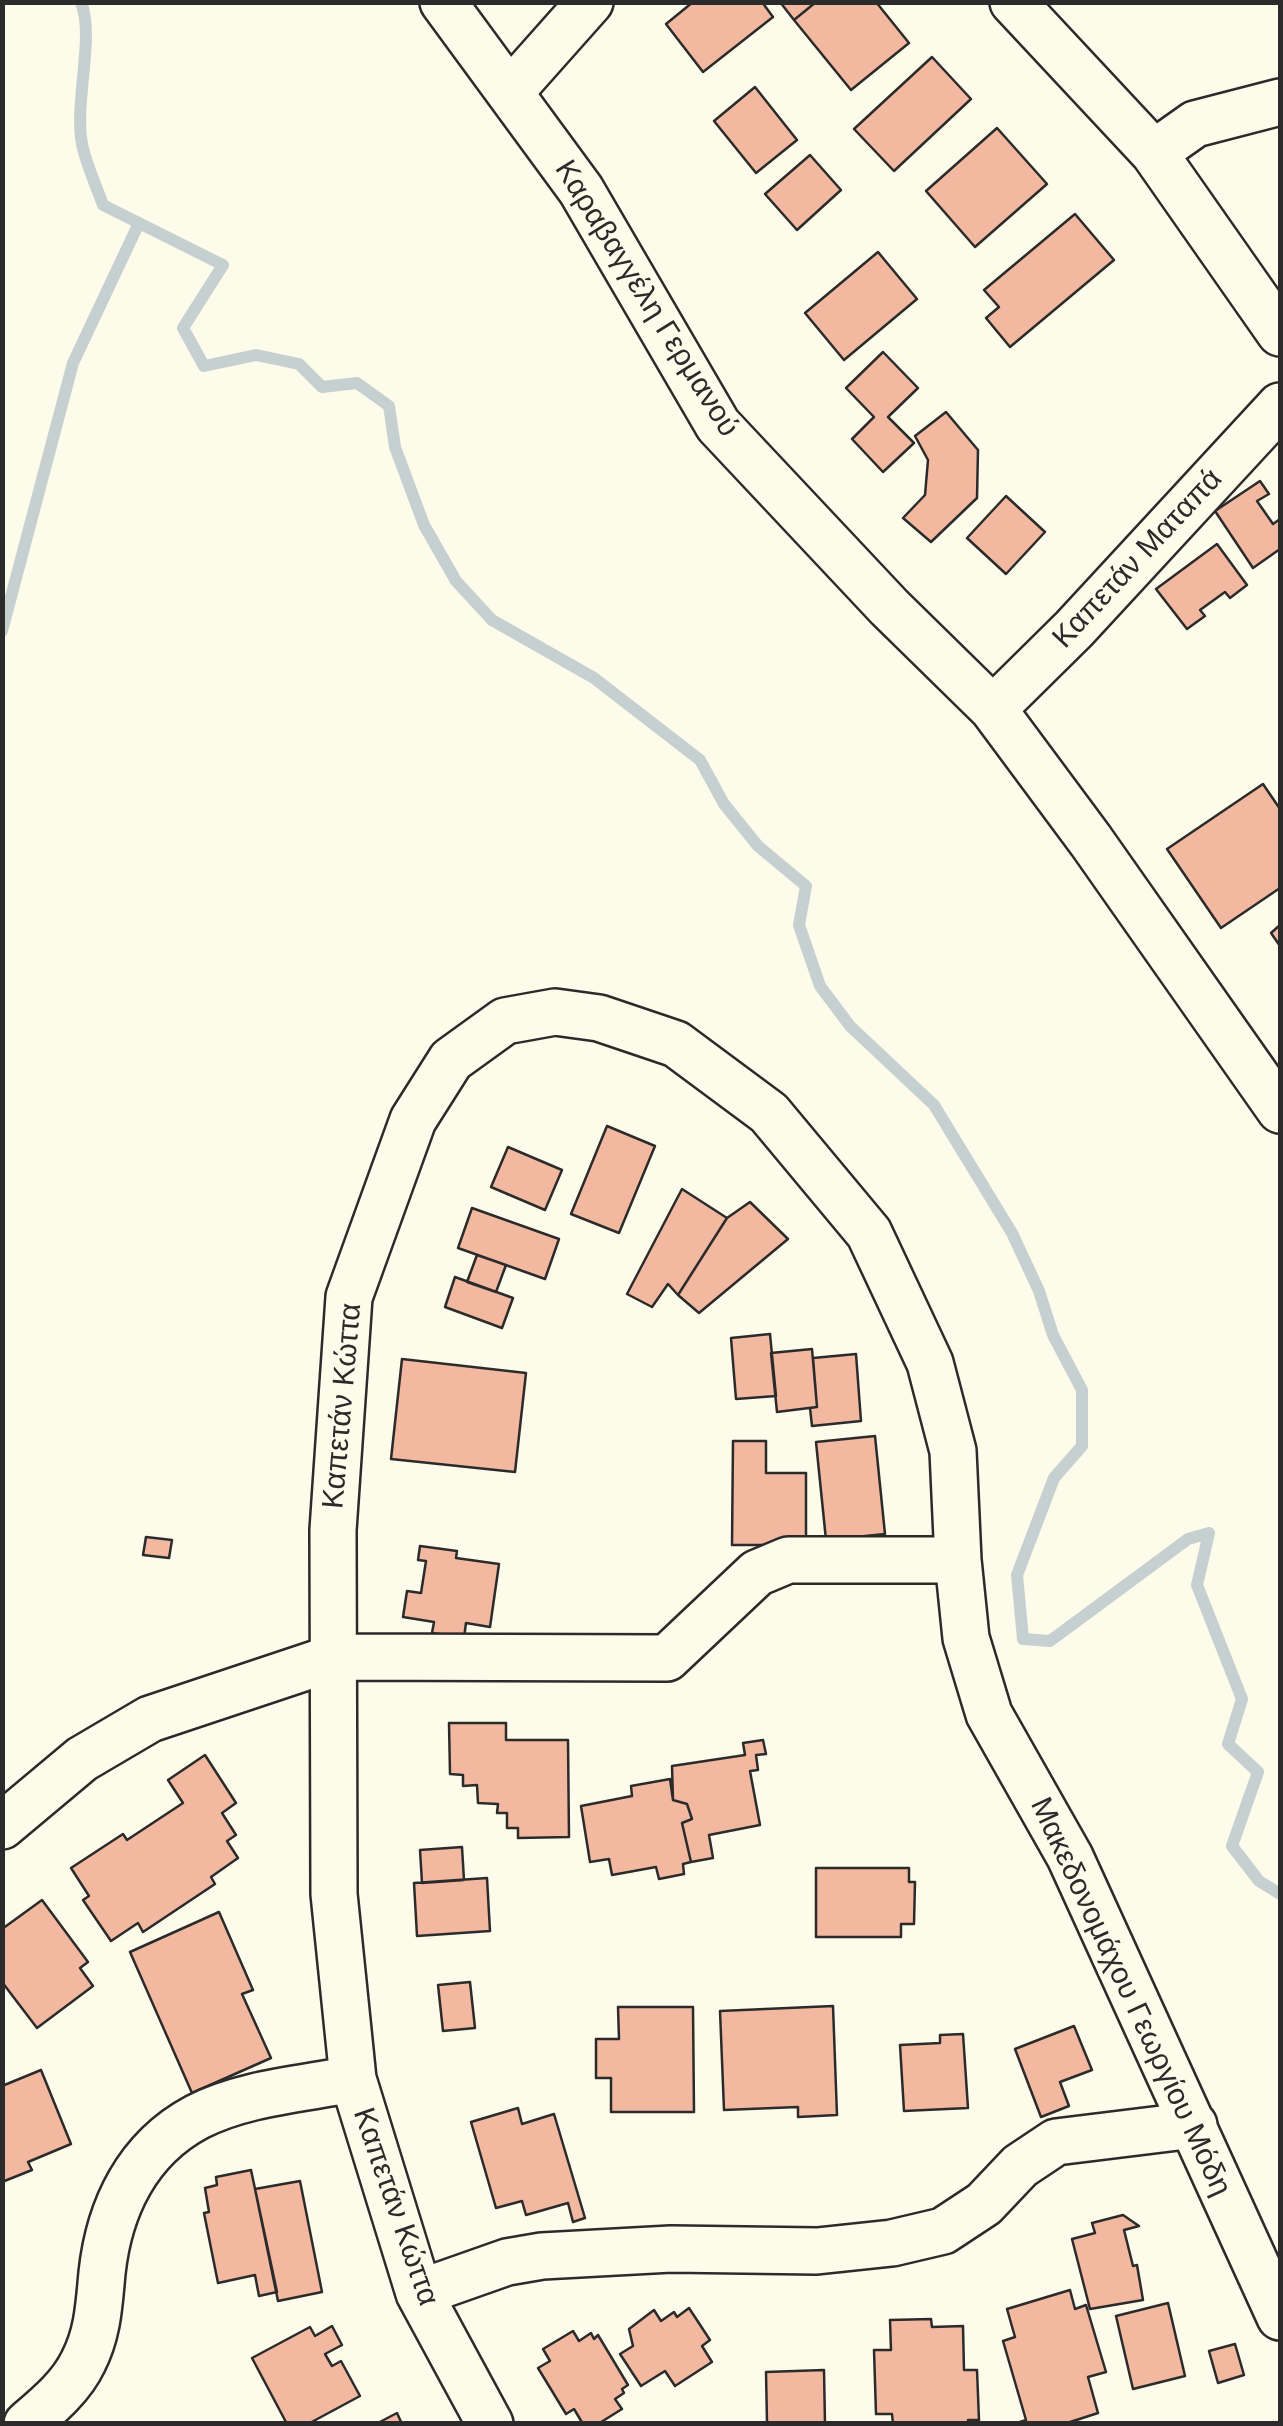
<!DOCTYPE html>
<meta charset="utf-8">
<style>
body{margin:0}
#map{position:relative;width:1283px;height:2426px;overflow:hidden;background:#fdfbea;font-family:Arial,sans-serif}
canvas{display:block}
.frame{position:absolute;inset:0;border:5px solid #2b2b2b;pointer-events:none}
</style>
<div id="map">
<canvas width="1283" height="2426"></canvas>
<div class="frame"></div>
</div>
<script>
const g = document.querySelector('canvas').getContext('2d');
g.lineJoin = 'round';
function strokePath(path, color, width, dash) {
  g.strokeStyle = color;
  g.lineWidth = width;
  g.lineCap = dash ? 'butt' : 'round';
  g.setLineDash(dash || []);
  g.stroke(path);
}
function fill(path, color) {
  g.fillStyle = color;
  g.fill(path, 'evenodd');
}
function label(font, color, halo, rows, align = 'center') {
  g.font = font + ' Arial,sans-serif';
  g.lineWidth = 8;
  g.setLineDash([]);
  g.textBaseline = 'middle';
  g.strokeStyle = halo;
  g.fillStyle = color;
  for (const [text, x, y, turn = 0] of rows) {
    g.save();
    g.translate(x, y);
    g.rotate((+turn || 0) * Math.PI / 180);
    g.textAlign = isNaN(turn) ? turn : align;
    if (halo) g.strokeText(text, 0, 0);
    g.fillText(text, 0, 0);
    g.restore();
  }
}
const stream = new Path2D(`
 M81,2C95,37 74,101 82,144C86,164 96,185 103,205L223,265L183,328L204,366L256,355L299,364L322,387L357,383L389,406L395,447L424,525L456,581L492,620L594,678L700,760L724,804L758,846L806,886L799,925L820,986L850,1026L934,1105L1012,1233L1039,1291L1053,1335L1082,1390V1446L1054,1478L1017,1575L1023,1639L1050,1641L1188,1539L1209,1533L1197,1585L1242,1699L1228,1744L1258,1772L1232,1846L1259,1881L1280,1894
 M2,631L73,363L139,223`);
const building = new Path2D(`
 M693,2H762L773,17L703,72L666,24Z
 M780,2H816L794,20Z
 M816,2H876L909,43L851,90L794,20Z
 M932,57L971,99L894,171L854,129Z
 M755,87L797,140L756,173L714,121Z
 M997,128L1047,184L975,247L926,191Z
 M810,155L841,190L797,230L765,194Z
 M1075,214L1114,260L1010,347L986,318L999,307L984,290Z
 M878,252L917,299L844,360L805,313Z
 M883,352L918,388L888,417L914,443L883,472L852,439L874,417L846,388Z
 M946,412L978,450L977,498L931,542L903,518L925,495L928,460L915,436Z
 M1260,481L1269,494L1257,501L1273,524L1280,519V549L1253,568L1215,511Z
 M1006,496L1045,532L1006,574L967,538Z
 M1217,544L1247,585L1230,598L1225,592L1200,610L1205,616L1187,629L1156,589Z
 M1263,784L1280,809V888L1221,928L1167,849Z
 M1280,925V946L1271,933Z
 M607,1126L655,1146L619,1233L571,1214Z
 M508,1147L562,1170L545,1210L491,1187Z
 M682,1189L727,1218L678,1295L668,1284L652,1307L627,1294Z
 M750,1202L788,1239L699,1313L678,1295L727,1218Z
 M472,1208L559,1239L545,1279L458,1248Z
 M477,1255L506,1265L496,1292L467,1282Z
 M455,1277L513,1298L502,1328L445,1307Z
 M770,1334L776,1396L736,1399L731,1338Z
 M812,1349L817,1407L777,1412L771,1353Z
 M856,1354L861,1421L812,1426L810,1408L817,1407L813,1358Z
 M402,1359L526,1373L515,1472L391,1459Z
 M875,1436L885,1534L826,1540L816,1442Z
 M733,1441H766V1473H806V1545H732Z
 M146,1537L172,1540L169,1558L143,1555Z
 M420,1546L457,1551L456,1558L499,1564L490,1627L466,1623L464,1638L432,1633L434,1622L403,1617L407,1591L421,1593L426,1561L418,1560Z
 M449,1723H506V1740H568L569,1837L518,1838V1828H507V1813H497L498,1804L478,1803L477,1785L463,1786V1775L450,1774Z
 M763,1740L766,1754L756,1755L758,1770L750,1771L760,1825L709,1835L713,1858L691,1862L682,1823L692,1819L687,1804L673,1800L672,1766L745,1755L743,1743Z
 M205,1755L236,1803L222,1813L236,1835L227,1841L238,1858L211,1877L215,1884L143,1932L138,1923L111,1941L83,1900L89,1896L71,1868L123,1834L127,1840L183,1803L168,1780Z
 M670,1779L673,1800L687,1804L692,1819L682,1823L691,1862L683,1864L684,1874L659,1879L656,1867L612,1875L609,1859L590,1862L581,1806L632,1796L631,1786Z
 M462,1847L464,1880L422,1883L420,1850Z
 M816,1868H909V1882H915L914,1924H901V1937H816Z
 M487,1878L490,1931L417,1936L414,1883Z
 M42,1900L88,1962L80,1968L93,1986L37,2028L2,1982V1929Z
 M219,1912L253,1990L242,1994L271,2058L192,2093L130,1952Z
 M470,1982L475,2028L443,2031L438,1985Z
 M833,2006L837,2115L798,2117V2107L724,2110L720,2011Z
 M618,2007H693L694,2112H611V2078H596V2039H619Z
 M1074,2026L1092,2070L1060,2082L1069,2106L1041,2117L1015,2049Z
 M963,2034L968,2108L904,2111L900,2045L940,2043V2035Z
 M41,2070L71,2144L28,2162L32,2170L2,2182V2086Z
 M518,2108L522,2124L554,2114L585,2218L573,2222L568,2203L526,2215L522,2201L496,2208L471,2122Z
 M251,2170L277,2292L259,2296L255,2275L218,2283L204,2213L209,2212L205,2188L217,2185L216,2177Z
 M300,2181L322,2292L278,2301L255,2189Z
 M1123,2215L1139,2226L1124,2230L1133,2266L1137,2265L1143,2300L1090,2309L1072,2239L1095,2233L1092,2223Z
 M1070,2290L1075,2309L1086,2305L1106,2372L1088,2377L1098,2413L1064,2424H1014L1026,2420L1003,2341L1015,2337L1007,2309Z
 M1168,2303L1185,2376L1133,2389L1116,2316Z
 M689,2308L710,2340L702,2346L712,2362L675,2386L665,2371L641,2386L620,2354L633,2346L629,2329L654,2310L661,2321L674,2312L677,2317Z
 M931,2319L932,2327L963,2326L964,2370H977L979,2420H968V2424H893L892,2414H876L874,2350H891L890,2320Z
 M332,2326L342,2345L325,2354L332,2366L341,2361L360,2396L308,2424H287L252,2358L310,2327L315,2336Z
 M573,2331L579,2341L591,2333L594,2339L598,2335L628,2385L622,2389L624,2393L615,2399L622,2409L598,2424H583L574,2409L566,2414L538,2368L550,2361L543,2349Z
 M1235,2344L1244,2375L1218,2383L1209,2351Z
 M824,2370L825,2424H758L767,2423L766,2372Z
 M397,2413L402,2424H376Z`);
const minor = new Path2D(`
 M443,2L581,190L718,425L889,607L993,709L1091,841L1280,1110
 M1013,2L1154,153L1280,333
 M510,92L590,2
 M1154,153L1195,124L1280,102
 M993,709L1074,629L1280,406
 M2,1826L82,1759L150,1719L336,1657L667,1658L757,1573L788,1560H958
 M419,2293L507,2262L542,2256L671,2249L817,2251L892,2243L943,2231L984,2204L1020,2166L1056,2142L1194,2125
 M27,2424C48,2406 71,2387 83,2362C98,2333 99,2305 102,2273C109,2208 137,2149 197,2117C243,2093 302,2089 353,2079
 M490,2424L419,2293L353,2079L334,1894L333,1530L349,1297L413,1120L451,1060L505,1021L555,1012L599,1018L676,1044L769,1113L869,1233L930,1363L953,1451L958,1560L966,1638L989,1714L1070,1857L1280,2317`);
const streetNames = [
 ["Καραβαγγέλη Γερμανού",646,299,58],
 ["Καπετάν Ματαπά",1138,559,-47],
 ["Καπετάν Κώττα",343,1406,-85],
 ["Μακεδονομάχου Γεωργίου Μόδη",1130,1997,65],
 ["Καπετάν Κώττα",395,2207,71]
];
strokePath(stream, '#c7d0d0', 12);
fill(building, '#f2b8a0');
strokePath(building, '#2b2b2b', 2.5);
strokePath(minor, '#2b2b2b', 50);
strokePath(minor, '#fdfbea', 45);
label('30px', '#2b2b2b', '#fdfbea', streetNames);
</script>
